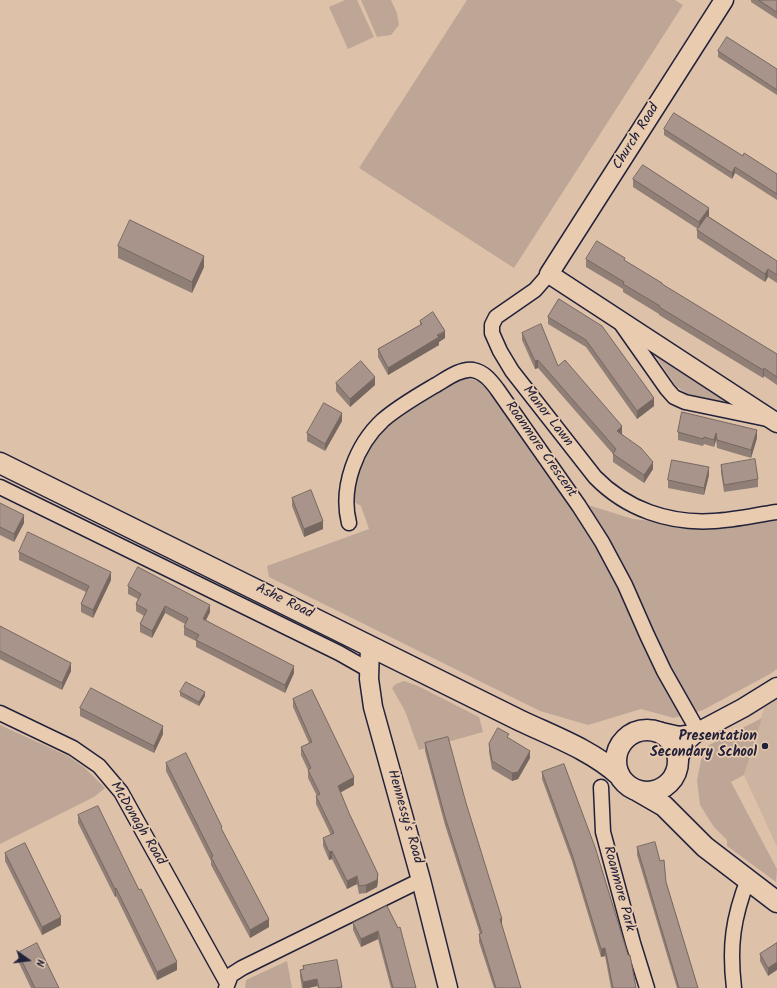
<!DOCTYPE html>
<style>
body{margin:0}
#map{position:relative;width:777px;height:988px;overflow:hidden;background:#ddc1a9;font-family:Kalam,sans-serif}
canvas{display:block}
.north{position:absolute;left:8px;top:940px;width:40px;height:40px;-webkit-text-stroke:3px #e9cbb0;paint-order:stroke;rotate:104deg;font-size:11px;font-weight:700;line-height:16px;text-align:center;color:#22223b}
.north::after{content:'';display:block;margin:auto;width:14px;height:18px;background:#22223b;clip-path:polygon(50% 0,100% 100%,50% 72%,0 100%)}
</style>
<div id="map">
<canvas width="777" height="988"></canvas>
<div class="north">N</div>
</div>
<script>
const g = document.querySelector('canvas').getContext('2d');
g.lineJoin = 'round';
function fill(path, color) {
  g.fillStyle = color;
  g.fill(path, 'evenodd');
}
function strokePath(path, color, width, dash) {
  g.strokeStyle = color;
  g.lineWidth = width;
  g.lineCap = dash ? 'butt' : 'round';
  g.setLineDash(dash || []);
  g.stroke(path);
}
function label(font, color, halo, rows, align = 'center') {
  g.font = font + ' Kalam,sans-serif';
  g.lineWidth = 3.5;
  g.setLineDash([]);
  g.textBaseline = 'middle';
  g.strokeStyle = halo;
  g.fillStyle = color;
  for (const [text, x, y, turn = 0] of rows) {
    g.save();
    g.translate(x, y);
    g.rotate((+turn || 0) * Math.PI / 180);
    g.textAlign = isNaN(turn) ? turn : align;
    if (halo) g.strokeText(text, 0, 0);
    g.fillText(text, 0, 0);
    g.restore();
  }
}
const built = new Path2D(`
 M777,699V847L744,775L764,708Z`);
const green = new Path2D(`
 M345,0H357L374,37L348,49L329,7Z
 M361,0H391L397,13L399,25L391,35L377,37Z
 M467,0H675L683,5L514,268L359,168Z
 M653,352L734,404L727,406L687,394L676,386Z
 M466,378L482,382L566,498L633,519L719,528L777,519V669L770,674L703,710L674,718L641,709L588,725L540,711L269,577L267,566L369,529L361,506L349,499L362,457L394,415Z
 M404,681L418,686L479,717L483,732L419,750L405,711L392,688L396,684Z
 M762,718L744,775L731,782L777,869L776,882L727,846V840L714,827L700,805L697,781L701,760L709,745Z
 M0,725L68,756L84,767L105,788L94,797L0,844Z
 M287,961L292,988H245L246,980Z`);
const minor = new Path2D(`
 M549,274L535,290L496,317L492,325V333L500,351L512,371L595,477C626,509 669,524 714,521C735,520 756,515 777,512
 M622,325L667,389L674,397L685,402L767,419
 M0,487L339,653L369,670
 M349,523C340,487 356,445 383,420C398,407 417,396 434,386C445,380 460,368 473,370C484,372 491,381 497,389L579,506L602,542L625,585L647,635L664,671L698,731
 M0,713L73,748L99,766L121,792L227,983
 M601,787L603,832L633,943L647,988
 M226,988L231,975L242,968L421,880
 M734,988C729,946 733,918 748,879`);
const tertiary = new Path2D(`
 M724,0L549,274L777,423
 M370,646L369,679L373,707L421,880L448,988
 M657,731L679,736L694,734L743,708L777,687
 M678,759L688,740L698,731`);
const secondary = new Path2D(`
 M0,463L521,721C555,737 591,750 619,775
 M616 761a31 31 0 1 1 62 0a31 31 0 1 1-62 0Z
 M638,791L664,806L705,847L777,902`);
const wall = new Path2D(`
 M751,0H777V19L751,2Z
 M718,51L777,69V95L718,57Z
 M664,129L743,156L777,174V200L735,173L732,179L664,135Z
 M633,179L709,216H708L777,261V283L768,277L765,282L697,238V230L698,229L633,187Z
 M118,246L204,267L192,293L118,258Z
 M586,259L625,261L662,285L777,354V385L764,376L763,378L659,315V314L623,292V289L586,267Z
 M559,299L654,406L637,419L586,347L548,324V317Z
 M420,321L445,338L439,342V345L388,375L378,357V349L420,325Z
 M522,333L558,366L622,434L653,469L644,483L613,462V454L538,368L535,369L522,340Z
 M336,383L375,385L350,407L336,391Z
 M682,412L757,438L751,458L717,448L716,440L714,447L704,444L703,446L678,440V432Z
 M342,421L325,451L307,441V433Z
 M721,465L758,479V487L724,492L721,472Z
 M709,475L704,495L668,488V480Z
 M292,498L323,529L304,537L292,506Z
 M0,503L24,523L14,542L0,535Z
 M19,552L111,580L93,618L81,612V604L86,592L19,560Z
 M128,586L210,612L206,620L294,673L285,693L196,647V641L184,635V627L185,624L165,613L152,638L140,632V624L144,616L136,611V604L138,599L128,594Z
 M0,626L71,671L62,690L0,659Z
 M180,692L205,696L199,706L180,696Z
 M293,699L354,785L340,792L378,881L377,887L366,893L359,894L357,884L347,889L332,859L329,860L323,846V838L331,835L316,804V796H317L308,778V770L301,755V747L309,743L293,707Z
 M80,708L163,734L154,753L80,716Z
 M509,738L530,758L518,779L512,781L492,769L489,752V744Z
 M425,743L466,803L502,926V927L521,988H494L479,942V934H480L445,825L425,751Z
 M166,763L222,831L269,927L250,938L211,865V861L166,771Z
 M542,772L636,988H611L605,956L601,957L572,861L542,779Z
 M78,815L177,970L157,980L116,896L115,897L78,823Z
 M637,847L666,882L698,988H677L637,855Z
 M5,853L61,925L42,935L5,861Z
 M387,906L416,988H391L378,939L361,947L353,930V923Z
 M777,943L768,976L760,961V954Z
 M18,953L59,988H31L18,961Z
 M303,966L342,987V988H318L317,986L308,988H302L300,976V970L303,969Z`);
const shadedWall = new Path2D(`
 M735,167V173L732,179V173Z
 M709,208V216L699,230V222Z
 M204,256V267L192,293V282Z
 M768,269V277L765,282V274Z
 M445,331V338L439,342V345L388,375V368Z
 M538,360V368L535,369V361Z
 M764,368V376L763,378V370Z
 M375,377V385L350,407V399Z
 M654,398V406L637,419V411Z
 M342,413V421L325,451V444Z
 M622,426V434L617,439V431Z
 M757,430V438L751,458V450Z
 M716,433V440L714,447V440Z
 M653,462V469L644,483V475Z
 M709,467V475L704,495V488Z
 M24,515V523L14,542V534Z
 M323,521V529L304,537V529Z
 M111,572V580L93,618V610Z
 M210,605V612L203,626V619Z
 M165,606V613L152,638V631Z
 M71,663V671L62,690V683Z
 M294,666V673L285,693V685Z
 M205,692V696L199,706V702Z
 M163,726V734L154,753V746Z
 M530,751V758L518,779L512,781V773Z
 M354,777V785L338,794V786Z
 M332,851V859L329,860V852Z
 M378,874V881L377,887L366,893V885Z
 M357,876V884L347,889V881Z
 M116,888V896L115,897V889Z
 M61,917V925L42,935V927Z
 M269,919V927L250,938V930Z
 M500,919H502V926L500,927Z
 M378,931V939L361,947V939Z
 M605,948V956L601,957V949Z
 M177,962V970L157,980V972Z
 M777,962V970L768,976V968Z
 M317,979V986L308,988H303V982Z`);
const building = new Path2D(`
 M759,0H777V12Z
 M727,37L777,69V90L718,51Z
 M674,113L743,156L744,153L777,174V194L735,167L732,173L664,129Z
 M643,165L709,208L699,222L633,179Z
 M707,216L777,261V275L768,269L765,274L697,230Z
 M130,220L204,256L192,282L118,246Z
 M597,241L625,258L624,260L662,283V284L777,354V377L764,368L763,370L659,307L660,306L623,284L624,282L586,259Z
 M559,299L602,326L654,398L637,411L586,340L548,317Z
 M433,312L445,331L437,335L439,337L388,368L378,349L422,324L420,321Z
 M541,324L558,366L565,360L622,426L617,431L641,448L653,462L644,475L613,454L616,449L538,360L535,361L522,333Z
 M361,361L375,377L350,399L336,383Z
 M324,403L342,413L325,444L307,433Z
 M682,412L757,430L751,450L717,440L716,433L714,440L704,437L703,439L678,432Z
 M755,459L758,479L724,485L721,465Z
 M672,460L709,467L704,488L668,480Z
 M311,490L323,521L304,529L292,498Z
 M0,503L24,515L14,534L0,527Z
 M28,532L111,572L93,610L81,604L89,586L19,552Z
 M138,567L210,605L203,619L294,666L285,685L196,640L199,635L184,627L188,618L165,606L152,631L140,624L147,610L136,604L141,594L128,586Z
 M0,626L71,663L62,683L0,651Z
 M186,682L205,692L199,702L180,692Z
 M91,688L163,726L154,746L80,708Z
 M312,690L354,777L338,786L349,813L378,874L377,880L366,885L359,886L357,876L347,881L332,851L329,852L323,838L334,833L316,796L320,794L308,770L311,768L301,747L312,742L293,699Z
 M498,728L509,734L507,737L530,751L518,772L512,773L492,761L489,744Z
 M448,737L466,803L502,919H500L521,988H496L479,934L482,933L445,817L425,743Z
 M186,753L222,827L221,828L269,919L250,930L211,857L213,856L166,763Z
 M564,764L595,847L628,955H630L636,988H613L605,948L601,949L572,854L542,772Z
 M98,806L139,890L141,889L177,962L157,972L116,888L115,889L78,815Z
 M655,842L660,861L664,860L666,882L698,988H679L637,847Z
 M25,843L61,917L42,927L5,853Z
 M387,906L398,928L400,927L416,988H393L378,931L361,939L353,923Z
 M37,943L59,988H35L18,953Z
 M777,943V962L768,968L760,954Z
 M337,960L342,987L334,988H319L317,979L303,982L300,970L304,969L303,966Z`);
const markers = [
 [765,746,4,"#22223b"]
];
const streetNames = [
 ["Church Road",637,137,-58],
 ["Manor Lawn",547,417,52],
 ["Roanmore Crescent",540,450,55],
 ["Ashe Road",284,602,26],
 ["Hennessy's Road",404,817,74],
 ["McDonagh Road",137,824,59],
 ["Roanmore Park",618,889,75]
];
const poiNames = [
 ["Presentation",757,738],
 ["Secondary School",757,754]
];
fill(built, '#cdb4a0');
fill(green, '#bea697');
strokePath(minor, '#22223b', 17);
strokePath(tertiary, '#22223b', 21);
strokePath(secondary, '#22223b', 23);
strokePath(minor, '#e9cbb0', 14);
strokePath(tertiary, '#e9cbb0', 18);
strokePath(secondary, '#e9cbb0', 20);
fill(wall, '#907f77');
fill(shadedWall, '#766861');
fill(building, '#a8948a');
strokePath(building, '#766861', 1);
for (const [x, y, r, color] of markers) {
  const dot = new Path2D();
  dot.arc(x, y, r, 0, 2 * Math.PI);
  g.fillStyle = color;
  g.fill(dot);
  strokePath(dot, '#e9cbb0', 1.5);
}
label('14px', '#22223b', '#e9cbb0', streetNames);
label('bold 14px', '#22223b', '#e9cbb0', poiNames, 'right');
</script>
